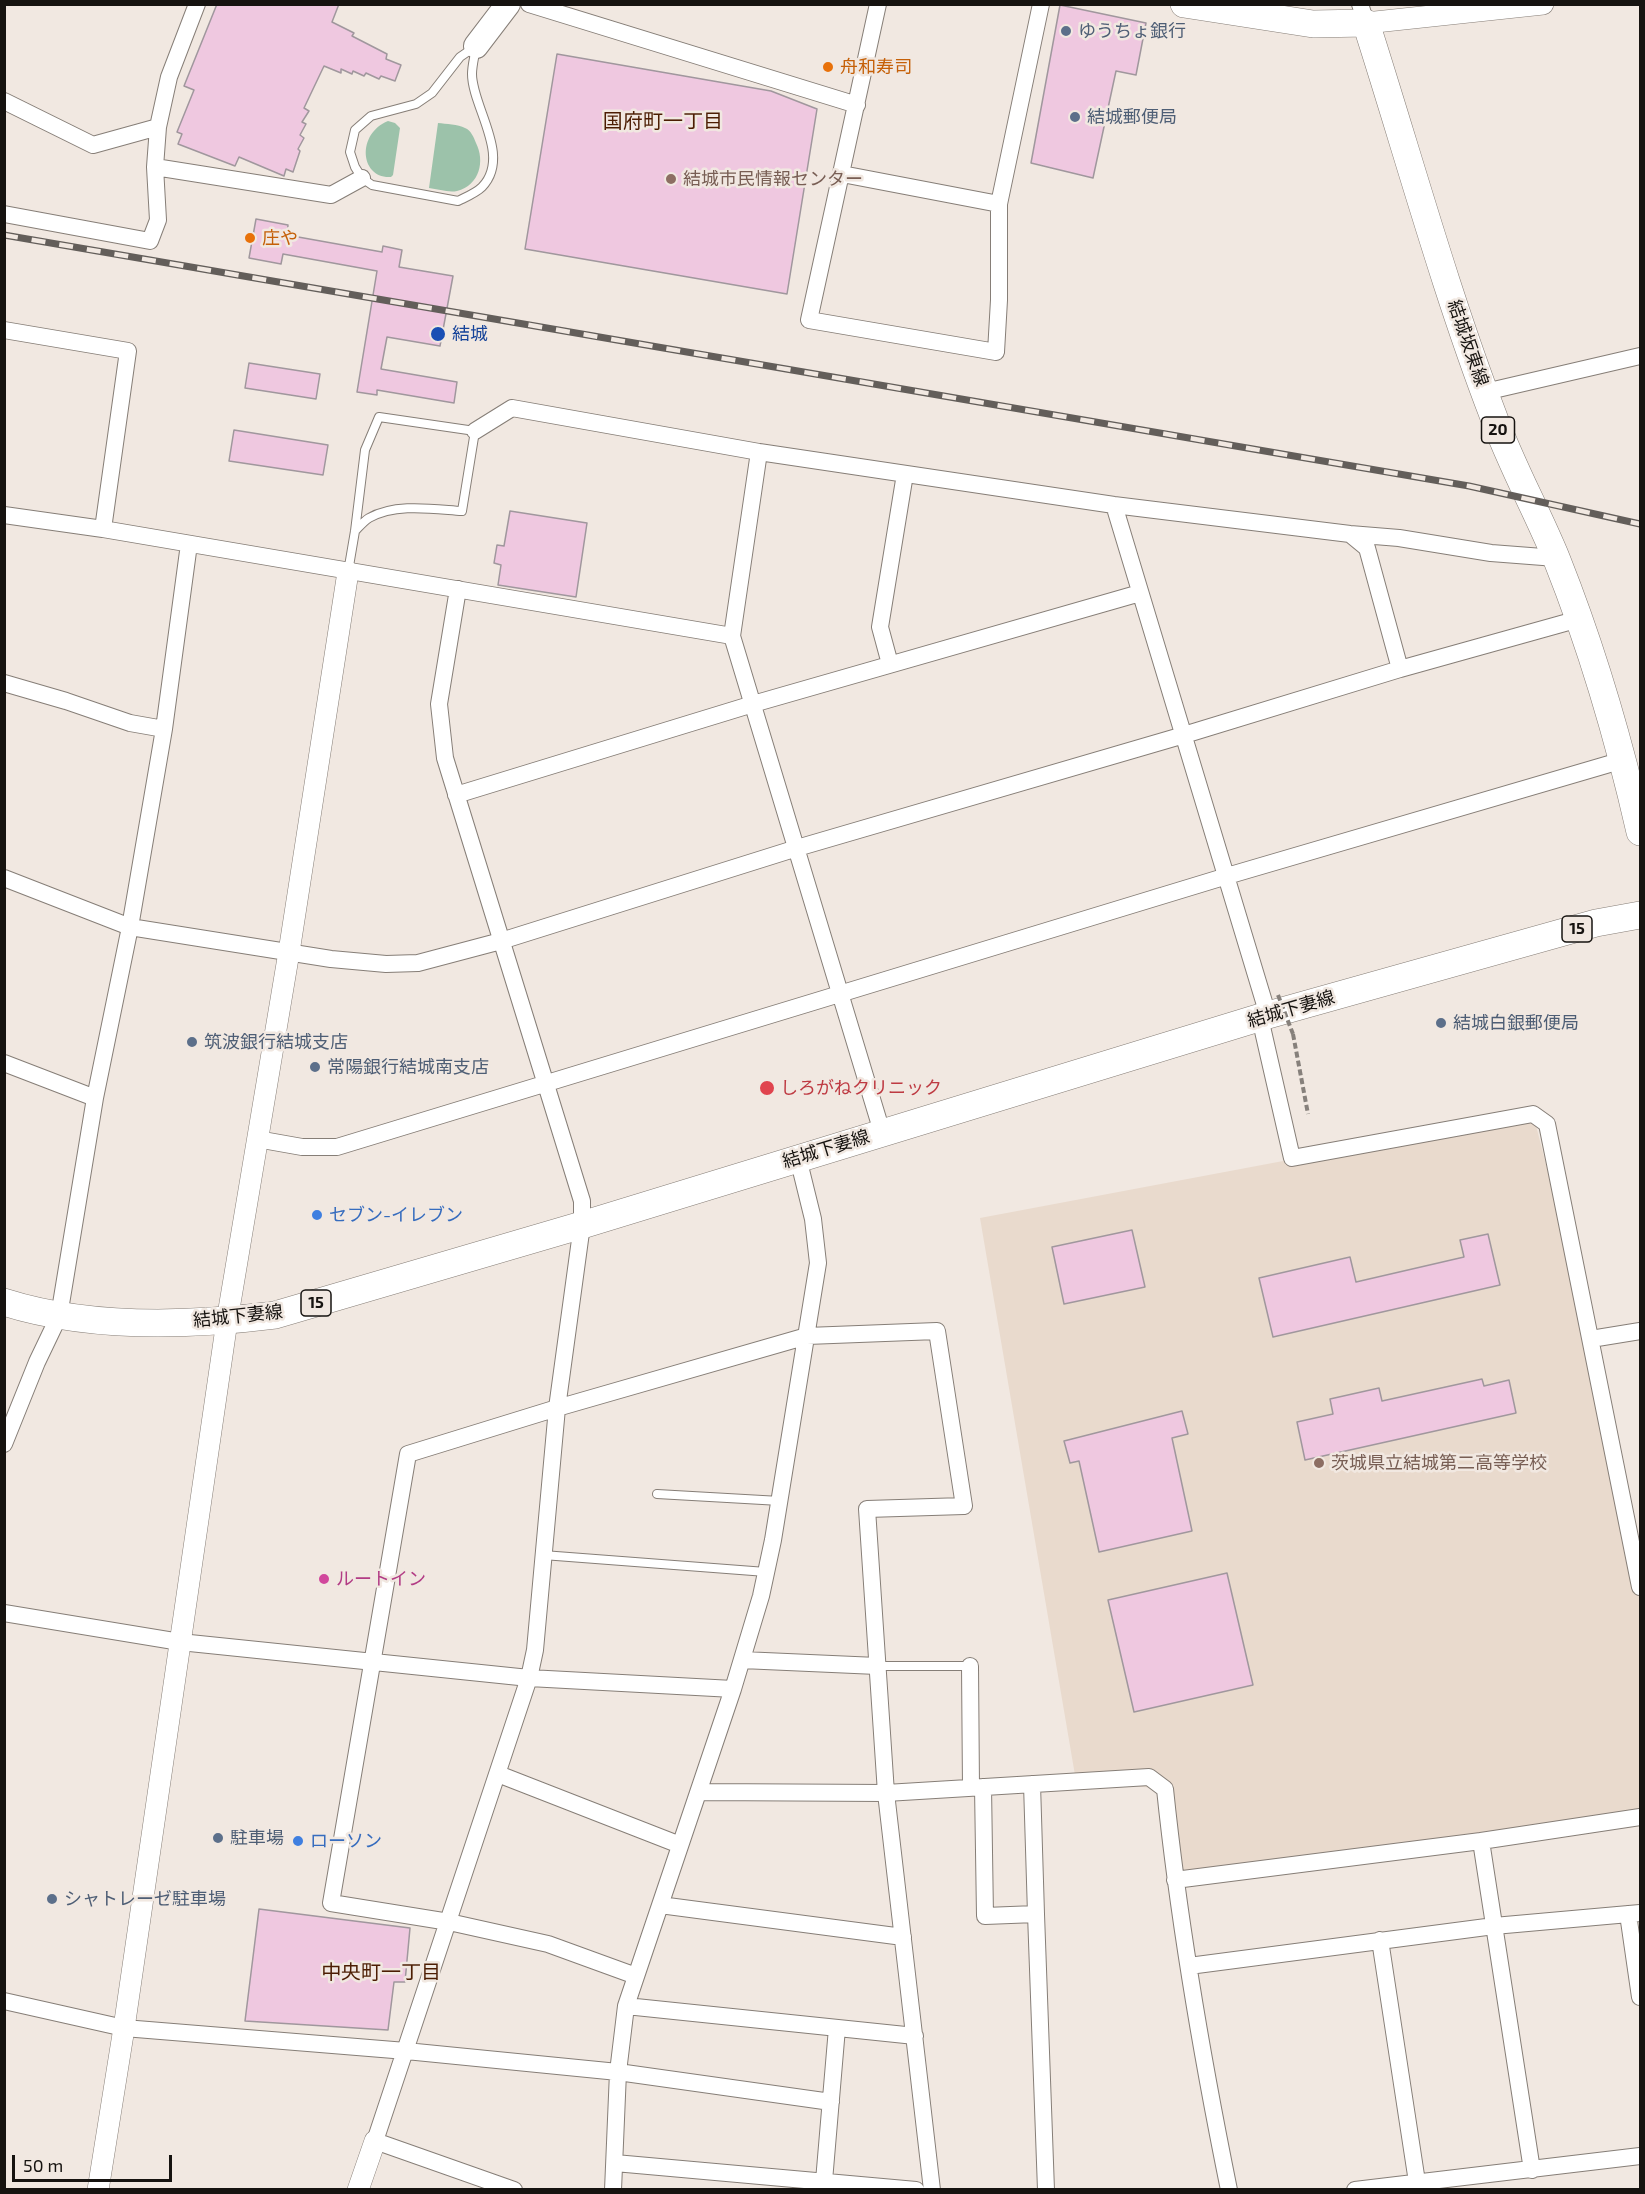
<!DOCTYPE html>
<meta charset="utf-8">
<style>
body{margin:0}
#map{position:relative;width:1645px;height:2194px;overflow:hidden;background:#f1e8e1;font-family:"Exo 2",sans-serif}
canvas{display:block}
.frame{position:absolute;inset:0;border:6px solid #161310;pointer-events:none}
.scale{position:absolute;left:12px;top:2155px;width:160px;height:27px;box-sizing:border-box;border:3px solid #161310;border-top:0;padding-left:8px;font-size:18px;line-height:21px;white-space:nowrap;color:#161310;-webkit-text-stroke:4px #f1e8e1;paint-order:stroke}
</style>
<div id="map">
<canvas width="1645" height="2194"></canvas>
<div class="frame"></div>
<div class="scale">50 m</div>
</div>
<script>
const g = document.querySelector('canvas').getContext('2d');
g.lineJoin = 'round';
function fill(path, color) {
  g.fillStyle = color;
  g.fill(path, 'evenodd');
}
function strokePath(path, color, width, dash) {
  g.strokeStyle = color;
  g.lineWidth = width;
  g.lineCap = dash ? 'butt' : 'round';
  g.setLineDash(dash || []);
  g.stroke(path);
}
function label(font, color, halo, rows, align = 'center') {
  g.font = font + ' "Exo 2","Noto Sans JP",sans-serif';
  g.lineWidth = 5;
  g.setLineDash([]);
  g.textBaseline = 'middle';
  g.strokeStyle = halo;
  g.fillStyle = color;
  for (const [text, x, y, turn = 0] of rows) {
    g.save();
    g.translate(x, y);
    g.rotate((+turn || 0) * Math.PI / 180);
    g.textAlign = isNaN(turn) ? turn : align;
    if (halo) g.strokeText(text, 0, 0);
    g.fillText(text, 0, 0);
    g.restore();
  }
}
const built = new Path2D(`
 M1533,1114L1591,1339L1640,1587V1817L1175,1880L1165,1789L1076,1781L980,1218Z`);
const green = new Path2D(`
 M388,121L395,123L400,128L393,175L391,177C360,179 356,134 388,121Z
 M438,123C446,124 458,124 465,128C471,130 474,138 476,143C485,161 480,185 457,191C449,193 438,189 429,188Z`);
const building = new Path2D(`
 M217,4H339L332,22L354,33L352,36L387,54L386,59L401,65L395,81L381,76L379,79L366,73L364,76L353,71L352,74L341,69V73L324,66L304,108L309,111L302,122L306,124L300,135L304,138L298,149L300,151L293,172L286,169L284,176L239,157L235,166L178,144L182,134L177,132L194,90L184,86Z
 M1060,5L1146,23L1136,75L1116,71L1093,178L1031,163Z
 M557,54L771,91L817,109L787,294L525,249Z
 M256,219L288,225L287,235L382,252L383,246L402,250L399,267L453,276L440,346L387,337L381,369L457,382L454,403L377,390V395L357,392L377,271L283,254L281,264L249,258Z
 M249,363L320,374L316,399L245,388Z
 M234,430L328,445L323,475L229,461Z
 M510,511L587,523L576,597L498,585L501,565L494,563L497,545L504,546Z
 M1132,1230L1145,1287L1064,1304L1052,1247Z
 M1488,1234L1500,1285L1273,1337L1259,1278L1350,1257L1356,1282L1464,1257L1460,1240Z
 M1482,1379L1484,1386L1509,1380L1516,1413L1305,1460L1297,1422L1333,1414L1330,1399L1379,1388L1382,1401Z
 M1182,1411L1188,1434L1172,1438L1192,1531L1099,1552L1079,1461L1070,1463L1064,1441Z
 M1227,1573L1253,1685L1134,1712L1108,1600Z
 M259,1909L410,1928L405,1982H394L388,2030L245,2021Z`);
const path = new Path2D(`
 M1293,1034L1308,1114`);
const service = new Path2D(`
 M476,46C475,55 472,65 472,74C472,107 512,156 482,187C476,193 466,197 458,201L372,185L362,178L355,167L350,152L355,130L371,116L416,104L432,93L460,57Z
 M348,572L355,531L365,450L379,417L475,431L462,511C432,509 396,503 369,518C364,521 359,527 355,531
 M657,1494L780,1501
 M543,1555L766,1572
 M877,1666H970`);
const minor = new Path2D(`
 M529,4L857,105
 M878,4L809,320L996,352L999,300V204L1041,4
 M1360,4L1366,23
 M4,101L93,145L158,127
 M155,167L331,195L362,178
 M842,174L999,204
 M4,214L150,241L158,220L155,167L158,127L169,77L197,4
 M4,330L128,351L103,529
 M1485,392L1640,356
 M475,431L512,408L759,452L1114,505L1350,534L1399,538L1491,553L1556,558
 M1114,505L1268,1015
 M4,515L103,529L732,636L882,1132
 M1350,534L1367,548L1400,669
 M458,589L439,704L445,758L582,1201V1225L557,1408L535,1650L529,1678L375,2141L514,2190
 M732,636L759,452
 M890,664L880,627L905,474
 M4,683L66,701L130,723L164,729
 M456,795L753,704L1140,593
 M4,878L130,927L331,959L386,964L418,963L501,941L797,848L1184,735L1400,669L1579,619
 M1260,1018L1292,1158L1533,1114L1547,1124L1640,1587
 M4,1063L95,1098
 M257,1139L302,1147H337L1227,876L1623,760
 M1591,1339L1640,1331
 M4,1444L37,1362L59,1316L95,1098L130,927L164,729L189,544
 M4,1613L180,1642L529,1678L733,1689
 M742,1660L877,1666
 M970,1666L971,1788
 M498,1774L680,1845
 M1032,1784L1036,1914
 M983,1787L985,1916L1036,1914L1046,2190
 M1481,1841L1532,2170
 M1175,1880L1481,1841L1640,1817
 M660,1905L903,1937
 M1628,1914L1640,1997
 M1380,1940L1417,2182
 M1189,1966L1494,1926L1640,1913
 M636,1976L548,1944L449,1922L331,1903L408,1454L557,1408L807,1336L937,1331L964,1506L867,1509L886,1793L699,1792
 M4,2001L124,2028L406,2051L618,2072L831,2102
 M626,2006L915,2036
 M615,2163L916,2190
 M824,2181L837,2028
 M613,2190L618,2072L626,2006L733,1689L761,1596L773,1540L818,1263L813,1219L798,1158
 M932,2190L886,1793L1149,1777L1165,1789C1179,1924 1202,2057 1229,2190
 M1355,2190L1640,2156`);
const tertiary = new Path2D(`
 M1366,23L1543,4
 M98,2190L124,2028L227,1321L289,952L348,572
 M358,2190L375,2141`);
const secondary = new Path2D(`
 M476,46L508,4`);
const primary = new Path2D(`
 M1184,4L1313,24L1366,23C1408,154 1444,287 1493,415C1511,465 1537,511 1557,560C1592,648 1619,740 1640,832
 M4,1302C89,1329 188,1326 275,1315L582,1225L1268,1015L1596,923L1640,915`);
const rail = new Path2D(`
 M4,235L1469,486L1640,524`);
const pathBridge = new Path2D(`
 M1278,995L1293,1034`);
const markers = [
 [1066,31,6,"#5c6f8a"],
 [828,67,6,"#e8710a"],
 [1075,117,6,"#5c6f8a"],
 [671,179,6,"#8d6e63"],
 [250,238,6,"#e8710a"],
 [438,334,8,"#1a4fb4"],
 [1441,1023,6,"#5c6f8a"],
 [192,1042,6,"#5c6f8a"],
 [315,1067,6,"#5c6f8a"],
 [767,1088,8,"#e0444e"],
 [317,1215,6,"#3f7fe0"],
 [1319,1463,6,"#8d6e63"],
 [324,1579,6,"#d1479c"],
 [218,1838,6,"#5c6f8a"],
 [298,1841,6,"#3f7fe0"],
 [52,1899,6,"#5c6f8a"]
];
const shields = [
 [1498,430,33],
 [1577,929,30],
 [316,1303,30]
];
const shieldNames = [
 ["20",1498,430],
 ["15",1577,929],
 ["15",316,1303]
];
const serviceNames = [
 ["ゆうちょ銀行",1078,31],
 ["結城郵便局",1087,117],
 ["結城白銀郵便局",1453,1023],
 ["筑波銀行結城支店",204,1042],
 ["常陽銀行結城南支店",327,1067],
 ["駐車場",230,1838],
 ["シャトレーゼ駐車場",64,1899]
];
const foodNames = [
 ["舟和寿司",840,67],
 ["庄や",262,238]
];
const educationNames = [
 ["結城市民情報センター",683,179],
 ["茨城県立結城第二高等学校",1331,1463]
];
const transitNames = [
 ["結城",452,334]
];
const streetNames = [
 ["結城坂東線",1468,343,71],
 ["結城下妻線",1291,1009,-16],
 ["結城下妻線",826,1149,-17],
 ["結城下妻線",238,1316,-6]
];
const healthNames = [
 ["しろがねクリニック",780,1088]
];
const shopNames = [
 ["セブン-イレブン",329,1215],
 ["ローソン",310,1841]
];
const hotelNames = [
 ["ルートイン",336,1579]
];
const neighbourhoodNames = [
 ["国府町一丁目",663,121],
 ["中央町一丁目",381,1972]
];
fill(built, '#e9dacd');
fill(green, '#9cc2aa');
fill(building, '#efc8e0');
strokePath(building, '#a0979d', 1.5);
strokePath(service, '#867e77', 10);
strokePath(minor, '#867e77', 18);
strokePath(tertiary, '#867e77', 22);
strokePath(secondary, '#867e77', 26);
strokePath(primary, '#867e77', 28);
strokePath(path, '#86807b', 4, [6, 3]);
strokePath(service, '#fff', 8);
strokePath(minor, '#fff', 16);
strokePath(tertiary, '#fff', 21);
strokePath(secondary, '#fff', 24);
strokePath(primary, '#fff', 27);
strokePath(rail, '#635e5a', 7);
strokePath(rail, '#f1e8e1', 4.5, [14]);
strokePath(pathBridge, '#86807b', 4, [6, 3]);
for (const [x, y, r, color] of markers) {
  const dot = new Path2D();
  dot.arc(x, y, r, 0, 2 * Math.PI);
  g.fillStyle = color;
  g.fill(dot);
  strokePath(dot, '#f1e8e1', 2);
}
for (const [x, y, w] of shields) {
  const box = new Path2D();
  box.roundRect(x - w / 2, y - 13, w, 26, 4.5);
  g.fillStyle = '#f1e8e1';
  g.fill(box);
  strokePath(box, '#161310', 1.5);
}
label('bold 16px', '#161310', null, shieldNames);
label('18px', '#4e5e75', '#f1e8e1', serviceNames, 'left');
label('18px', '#c56008', '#f1e8e1', foodNames, 'left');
label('18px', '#785e54', '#f1e8e1', educationNames, 'left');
label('18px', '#164399', '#f1e8e1', transitNames, 'left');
label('18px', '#161310', '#f1e8e1', streetNames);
label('18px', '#be3a42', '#f1e8e1', healthNames, 'left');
label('18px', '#366cbe', '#f1e8e1', shopNames, 'left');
label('18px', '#b23c85', '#f1e8e1', hotelNames, 'left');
label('20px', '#4c1d03', '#f1e8e1', neighbourhoodNames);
</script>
